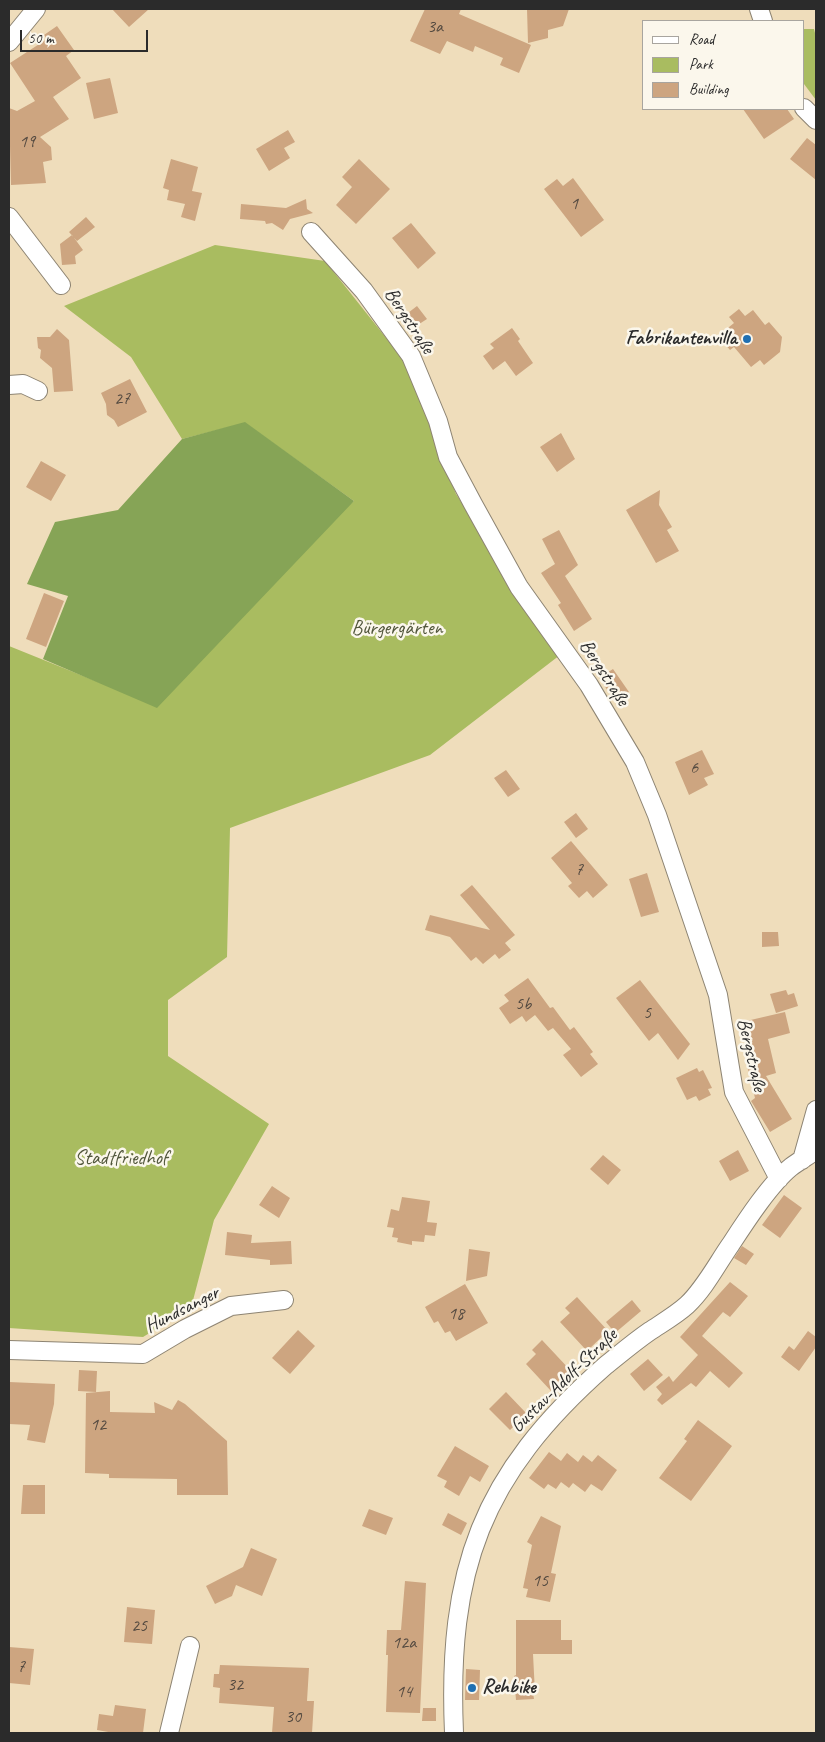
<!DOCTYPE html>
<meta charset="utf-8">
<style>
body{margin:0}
#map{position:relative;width:825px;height:1742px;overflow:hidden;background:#efddbb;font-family:Caveat,sans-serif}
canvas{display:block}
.frame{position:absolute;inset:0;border:10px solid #2b2b2b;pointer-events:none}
.legend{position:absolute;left:642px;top:20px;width:162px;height:90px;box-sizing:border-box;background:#fbf7ec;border:1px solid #a8a59f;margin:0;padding:6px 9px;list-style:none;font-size:15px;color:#2b2b2b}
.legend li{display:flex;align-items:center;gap:10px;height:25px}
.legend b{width:25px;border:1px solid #a8a59f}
.scale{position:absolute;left:20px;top:30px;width:128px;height:22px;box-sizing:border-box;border:2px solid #2b2b2b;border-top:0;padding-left:6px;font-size:15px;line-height:18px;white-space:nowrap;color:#2b2b2b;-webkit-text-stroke:4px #fbf7ec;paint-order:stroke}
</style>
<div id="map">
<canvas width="825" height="1742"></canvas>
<div class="frame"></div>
<ul class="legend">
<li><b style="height:6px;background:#fff"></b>Road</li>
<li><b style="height:14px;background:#a9bc60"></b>Park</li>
<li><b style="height:14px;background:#cda580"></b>Building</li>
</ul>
<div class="scale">50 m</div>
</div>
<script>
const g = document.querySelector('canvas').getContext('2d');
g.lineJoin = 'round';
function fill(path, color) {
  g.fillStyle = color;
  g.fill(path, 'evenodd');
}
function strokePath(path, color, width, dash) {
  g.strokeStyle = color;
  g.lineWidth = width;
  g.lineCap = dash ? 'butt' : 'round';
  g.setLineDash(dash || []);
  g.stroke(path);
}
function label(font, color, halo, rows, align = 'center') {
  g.font = font + ' Caveat,sans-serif';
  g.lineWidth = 5;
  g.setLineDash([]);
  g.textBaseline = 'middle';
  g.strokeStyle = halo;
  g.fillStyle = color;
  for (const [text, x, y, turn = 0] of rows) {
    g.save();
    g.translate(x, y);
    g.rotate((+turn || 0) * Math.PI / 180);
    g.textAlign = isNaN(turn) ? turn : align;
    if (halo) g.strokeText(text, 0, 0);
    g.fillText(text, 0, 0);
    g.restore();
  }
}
const green = new Path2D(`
 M804,29H814L816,37V100L804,84Z
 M215,245L325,261L406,363L456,494L560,655L430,755L230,828L227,957L168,1000V1056L269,1124L214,1220L191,1308L143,1337L9,1328V646L108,686L354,501L245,423L182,439L131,357L64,306Z`);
const forest = new Path2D(`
 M245,422L354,501L157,708L43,659L68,596L27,584L55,522L118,510L182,439Z`);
const building = new Path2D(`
 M112,9H149L129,27Z
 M425,9H461L459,14L531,45L519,73L500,65L503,58L475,46L473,52L447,41L440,54L410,41Z
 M527,9H569L563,26L548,30V38L528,43Z
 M57,26L74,50L66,56L81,78L53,97L69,119L40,137L51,147L52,160L43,162L46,183L11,185L9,108L17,111L35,101L10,63L47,39L44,35Z
 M110,78L118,113L94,119L86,83Z
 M743,109H787L794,119L764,139Z
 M288,130L295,142L284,148L290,158L269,171L256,149Z
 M807,138L816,145V180L790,159Z
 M171,159L198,167L192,191L202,193L195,221L181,217L185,204L167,200L169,190L163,188Z
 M359,159L390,189L356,224L336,205L352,187L342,177Z
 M573,178L604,220L581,237L544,189L557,179L563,186Z
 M306,199L307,209L313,213L290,219L283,230L272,223L266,224L265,221L240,219L241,204L286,208Z
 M86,217L95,227L77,241L69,232Z
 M411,223L436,253L418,269L392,238Z
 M72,235L83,250L75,256L76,264L62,265L60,244Z
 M417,306L427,319L413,328L404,316Z
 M739,309L745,316L753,310L765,325L769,322L782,337L780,352L764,365L760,360L751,367L734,347L730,350L718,336L734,323L729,317Z
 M512,328L520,339L518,341L533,363L516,376L505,361L493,370L483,356L494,348L490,344Z
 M57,329L69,340L73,391L54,392L52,368L40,358L41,350L38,348L37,337H50Z
 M130,379L147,412L118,427L114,420L107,415L106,404L101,393Z
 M561,433L575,459L557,472L540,447Z
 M41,461L66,475L51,501L26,487Z
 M660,490L659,505L672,527L667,530L679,551L656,563L626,510Z
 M559,530L578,565L565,576L592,619L574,631L558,605L561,603L541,573L555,564L542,539Z
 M44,593L64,601L46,647L26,639Z
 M613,669L629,692L615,701L599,678Z
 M702,750L714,774L704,778L708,785L689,795L675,762Z
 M506,770L520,789L508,797L494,778Z
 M576,813L588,829L576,838L564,822Z
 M571,841L608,885L593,898L587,891L579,898L568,886L572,883L551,858Z
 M647,873L659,912L641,917L629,879Z
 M472,885L515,935L505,943L511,950L499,959L495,954L483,964L476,957L471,961L450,937L425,930L430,915L490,930L460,895Z
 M762,932H778L779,946L762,947Z
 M528,978L550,1008L553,1007L570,1030L574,1027L593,1052L590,1054L598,1064L581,1077L563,1055L571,1049L553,1028L548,1031L535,1015L526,1022L522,1016L510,1024L499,1008L509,1001L504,995Z
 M640,980L690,1044L678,1060L658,1033L649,1041L616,998Z
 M786,990L788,995L794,993L798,1006L776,1013L770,994Z
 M785,1012L790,1033L768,1039L776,1073L766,1076L792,1119L770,1132L751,1101L755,1098L742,1045L746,1044L742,1022Z
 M697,1068L699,1072L703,1070L712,1088L708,1089L711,1095L699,1101L696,1096L687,1100L676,1078Z
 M738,1150L749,1171L730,1181L719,1161Z
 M603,1155L621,1170L608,1185L590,1169Z
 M272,1186L290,1198L279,1218L259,1205Z
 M784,1195L802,1208L780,1238L762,1225Z
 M402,1197L430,1201L427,1222L437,1223L435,1236L425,1235L424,1242L412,1241V1245L397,1242L398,1238L392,1237L394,1228L387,1227L391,1209L399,1211Z
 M227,1232L252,1235L251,1243L291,1241L292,1264L270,1265V1260L225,1255Z
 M742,1246L754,1254L746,1265L734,1258Z
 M469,1249L490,1252L487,1276L466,1281Z
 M730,1282L748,1296L730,1317L723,1312L702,1336L743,1373L729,1388L710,1371L696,1387L691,1383L662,1405L657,1400L662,1394L656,1387L669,1376L673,1382L698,1355L680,1337Z
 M465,1284L488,1323L456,1341L450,1331L445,1333L438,1321L434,1323L425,1307Z
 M577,1297L608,1331L587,1351L560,1322L570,1313L565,1308Z
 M632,1300L641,1311L615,1333L606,1322Z
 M298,1330L315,1346L290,1374L272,1358Z
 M808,1331L816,1337V1347L799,1371L781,1357L789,1346L794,1350Z
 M542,1340L571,1371L551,1391L526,1364L536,1354L532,1350Z
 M648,1359L663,1375L644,1391L630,1374Z
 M79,1370L97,1371L96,1392L78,1391Z
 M9,1382L55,1384L54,1404L45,1443L27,1440L30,1425L9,1424Z
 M110,1391V1412L155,1413L154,1402L172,1410L178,1400L185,1404L227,1441L228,1495H177V1479L109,1478V1474L85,1473L86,1393Z
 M506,1392L527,1414L510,1430L489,1409Z
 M698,1420L732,1446L691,1501L659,1478L687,1441L684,1439Z
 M455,1446L489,1466L480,1482L470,1476L459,1496L444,1487L447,1481L437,1476Z
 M549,1452L561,1461L567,1453L578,1462L583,1455L592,1462L598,1455L617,1470L602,1491L591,1484L585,1492L573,1483L569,1488L561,1482L556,1489L548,1484L544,1489L529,1478Z
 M23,1485H45V1514H21Z
 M369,1509L393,1518L386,1535L362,1526Z
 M448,1513L467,1523L461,1535L442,1525Z
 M541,1516L561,1526L551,1573L556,1574L550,1602L526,1597L528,1589L523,1588L532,1545L527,1542Z
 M251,1548L277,1559L262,1596L236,1585L232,1596L215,1604L206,1586L243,1567Z
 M405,1581L426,1583L420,1713L386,1712L388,1655H386L387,1630H401Z
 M127,1607L155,1610L152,1644L124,1642Z
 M516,1620H561V1640H572V1654H533L535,1693H533L534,1699L516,1700L514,1676L516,1675Z
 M9,1647L34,1649L30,1685L9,1683Z
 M220,1665L309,1668L307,1701H314L312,1733H272L274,1707L219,1703L220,1688L213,1687L214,1674H219Z
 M466,1669L480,1670L479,1700H465Z
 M115,1705L146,1709L143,1733H114L97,1730L99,1714L113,1716Z
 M423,1708H436V1721H422Z`);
const street = new Path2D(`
 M759,9L763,21
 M9,42L36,9
 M804,108L816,120
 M9,217L61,285
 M311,232L364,291L411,356L438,421L448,457L473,504L519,587L589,685L635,762L657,815L718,995L734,1092L779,1179
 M9,385L23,384L38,391
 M802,1160L816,1110
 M9,1350L143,1354L185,1329L231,1306L284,1300
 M169,1733L190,1646
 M454,1733C447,1570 481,1475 605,1366C620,1354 634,1342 650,1331C662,1323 676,1315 687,1305C705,1288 717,1264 731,1244C746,1221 770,1184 791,1167C799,1161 808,1156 816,1150`);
const markers = [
 [747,339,5,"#1f6fb2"],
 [472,1688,5,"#1f6fb2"]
];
const numberNames = [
 ["3a",435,27],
 ["19",27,142],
 ["1",574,204],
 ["27",122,399],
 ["6",694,768],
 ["7",579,870],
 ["5b",523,1004],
 ["5",647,1013],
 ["18",456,1314],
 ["12",98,1425],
 ["15",540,1581],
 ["25",139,1626],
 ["12a",404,1643],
 ["7",21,1667],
 ["32",235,1685],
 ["14",404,1692],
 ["30",293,1717]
];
const streetNames = [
 ["Bergstraße",409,321,57],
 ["Bergstraße",604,673,57],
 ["Bergstraße",751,1055,77],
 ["Hundsanger",182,1310,-27],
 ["Gustav-Adolf-Straße",564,1381,-44]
];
const poiNames = [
 ["Fabrikantenvilla",737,339],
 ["Rehbike",482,1688,"left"]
];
const parkNames = [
 ["Bürgergärten",397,629],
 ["Stadtfriedhof",121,1159]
];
fill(green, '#a9bc60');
fill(forest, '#86a456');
fill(building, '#cda580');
strokePath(street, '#8d8473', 20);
strokePath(street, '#fff', 18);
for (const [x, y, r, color] of markers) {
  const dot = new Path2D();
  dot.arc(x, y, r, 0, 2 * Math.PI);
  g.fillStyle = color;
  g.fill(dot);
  strokePath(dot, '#fbf7ec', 2);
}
label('18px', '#544a40', null, numberNames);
label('20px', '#2b2b2b', '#fbf7ec', streetNames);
label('bold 20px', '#2b2b2b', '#fbf7ec', poiNames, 'right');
label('20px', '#51563b', '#fbf7ec', parkNames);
</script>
